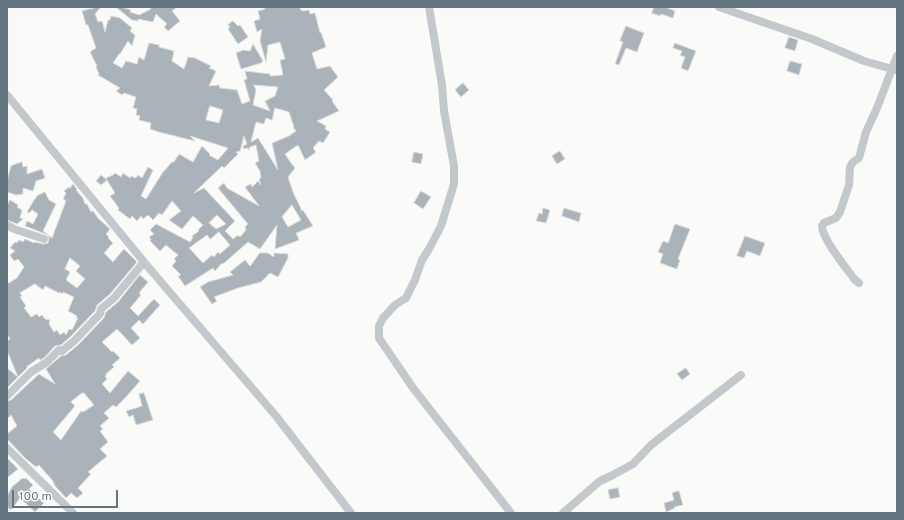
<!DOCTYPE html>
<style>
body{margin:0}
#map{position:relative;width:904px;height:520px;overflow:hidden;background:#fafaf8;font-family:Overpass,sans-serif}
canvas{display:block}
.frame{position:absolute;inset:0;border:8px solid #657683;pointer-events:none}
.scale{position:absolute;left:12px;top:490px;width:106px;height:18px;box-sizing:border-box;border:2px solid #657683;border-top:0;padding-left:5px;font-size:12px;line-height:14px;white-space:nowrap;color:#657683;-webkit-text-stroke:3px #fff;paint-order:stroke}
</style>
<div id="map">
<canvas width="904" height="520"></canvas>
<div class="frame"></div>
<div class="scale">100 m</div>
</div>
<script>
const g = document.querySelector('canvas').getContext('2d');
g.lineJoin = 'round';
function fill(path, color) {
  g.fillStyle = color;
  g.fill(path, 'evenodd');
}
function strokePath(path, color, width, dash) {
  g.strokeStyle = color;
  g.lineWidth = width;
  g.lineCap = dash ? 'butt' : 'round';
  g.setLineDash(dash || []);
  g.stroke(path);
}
const building = new Path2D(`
 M98,7H101L95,14L98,22L102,21L105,32L108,20H110L111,16L120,18L132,28L130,31L135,35L132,46L128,41L120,54H119L113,63L122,68L126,61L137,64L139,57L144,60L149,43L159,45V47L174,51L172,61L184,69L188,57L195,58L211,66L209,68L216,71L209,86L219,85L220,88L237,90L242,104L250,101L244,80L247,79L245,71L270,74V76L283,75L280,60L285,59L280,42L268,45L266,62L260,41L262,29L257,32L254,21L260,19L258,11L265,9V7H299L302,11L309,10L310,14L315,13L320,33L321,32L326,47L312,53L317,69L330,66L338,77L324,90L333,100L332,101L339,111L317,121L326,126L325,129L330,132L323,143L319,141L313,148L316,152L305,160L298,145L285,154L291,163L295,168L288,177L293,192L302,211L303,210L313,226L296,233L299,240L275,249L277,225L260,249L248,242L223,264L222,263L215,271L213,268L185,286L178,276L181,275L172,266L176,261L174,259L178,255L166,245L160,251L150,241L151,239L149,237L154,234L150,230L156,224L190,242L193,237L192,236L199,231L198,230L203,225L193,216L182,229L169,220L181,211L172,201L162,215L159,213L153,220L148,215L143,219L141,216L137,221L132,216L130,219L118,210L119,208L110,196L115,193L107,180L101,185L96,181L101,175L107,180L106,178L113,175L115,173L121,177L123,173L130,178L131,176L136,178L138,175L142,178L148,167L153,170L141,196L146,199L163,172L172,162H174L179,154L193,162L202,146L210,154L209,155L218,160L228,148L190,136L195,141L159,132L150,129L151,123L139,120L140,116L136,115L137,109L133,108L136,97L124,93L122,95L116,91L120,88L98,75L99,74L96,67L97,66L90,52L96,48L88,25H86L82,11ZM254,85L278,87L275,96L265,101L270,111L253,105L256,90ZM210,106L223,110L219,123L206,120ZM275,108L289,112L294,127H293L296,131L289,136L272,143L278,170L258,138L251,142L256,122L264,124L266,118L272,120ZM244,136L247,144L243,146L244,149L248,148L249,150L250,147L256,145L259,161L255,163L260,171L261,178L259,179L261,185L258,181L252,187L251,184L245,187L259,206L227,188L224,183L218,188L248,224L245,227L246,230L240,237L238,235L233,239L225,231L235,221L234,220L204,188L194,193L222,166L224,168L238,154L236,152L240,151ZM292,205L301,220L288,227L282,217ZM217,215L226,224L216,229L209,223ZM219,232L230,245L220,254L218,252L214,257L212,255L203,263L189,248L207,235L210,239Z
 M116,7H121L131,10L130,12L139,15L151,9L150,7H177L172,11L180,21L168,31L164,27L167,24L156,14L153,22L138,19V21L132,20Z
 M654,7H665L675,11L673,18L661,14L660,16L652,13Z
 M233,21L238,26L240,25L248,37L238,44L228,29L230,27L228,25Z
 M626,26L644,33L637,52L626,48L619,65L615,64L623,42L620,41Z
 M789,37L798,40L795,51L785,48Z
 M675,43L696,51L688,71L681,68L685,57L680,55L682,51L673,48Z
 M253,44L263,61L261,63L241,69L236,53L243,50L250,51Z
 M790,61L802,64L799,75L787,71Z
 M463,83L469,90L461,97L455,90Z
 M560,151L565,159L557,164L552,156Z
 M414,152L423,154L421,164L412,162Z
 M22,162L23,167L27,166V174L42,169L45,178L36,181L33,191L23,188V194L16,195L7,192V181L11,166Z
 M73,184L77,189L76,190L83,198L85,204H87L91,212L93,211L98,218L110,229L106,234L109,237L108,238L113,243L104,253L113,262L124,249L137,262L110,294L97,305L95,311L70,337L61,345L55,346L44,358L40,360L39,358L26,367H28L18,377L7,351V341L10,339L7,334V284L17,278L24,267L18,259L14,261L10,255L15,251L10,248L15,242L17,243L19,240L23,242L25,239L34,243L35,242L43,244L48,243L49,238L48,235L25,226L27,221L33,224L38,214L32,210L33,209L29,213L27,212L34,200L38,195L45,192L49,200L56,204L43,231L52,238L66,201L63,199L66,193L64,191L69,187L70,188ZM70,258L80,266L76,271L85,279L77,288L66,280L70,272L65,269ZM35,284L43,290L45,286L59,293L60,292L62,294L63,292L74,297L68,311L77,316L76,318H78L72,330L69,329L66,335L64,332L60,335L57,330L54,332L49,324L50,320L45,319L42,315L39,317L37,314L31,317L24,308L26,306L20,297L22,296L20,293Z
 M421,191L431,197L423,209L414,203Z
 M10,200L18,205L17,207L22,210L20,218L23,219L17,224L7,220V206Z
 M543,208L550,210L546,223L536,221L539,213L542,214Z
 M564,208L581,213L579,222L562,216Z
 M675,224L690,229L678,259L680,260L677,269L660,263L663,254L658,252L663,241L668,243Z
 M745,236L765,243L760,256L747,251L744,258L737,256Z
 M260,253H268L274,257V253L288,254V258L278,277L270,273L261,282L238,288L214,297L217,301L212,304L200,287L208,282L233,275L230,272L245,260L250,266Z
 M140,275L148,282L139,293L141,295L130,308L138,316L154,299L160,305L143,324L139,320L131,328L140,338L132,345L117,329L102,342L112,352L113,351L120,358L112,365L114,367L107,373L105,377L107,379L102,384L110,393L128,371L140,381L125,398L116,407L113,405L104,413L109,418L100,426L103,429L100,431L108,442L100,449L107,456L88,472L91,474L78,488L83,493L77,498L71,493L66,498L55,486L53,481L39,465L36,467L25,458L7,439V434L17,426L11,415L7,419V401L11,400L39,374L55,384L46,369L61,356L66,355L78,345L104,318L106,312L118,302ZM82,393H84L94,405L83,412L81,411L61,440L53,432L75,406L71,402Z
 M7,368L18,377L7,388Z
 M686,368L690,374L682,380L677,374Z
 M144,393L153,420L136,425L133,415L129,417L126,411L142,406L139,394Z
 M7,458L18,469L7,478Z
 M23,478L24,479L26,478L33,485L29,489L44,503L35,512L20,498L11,510L7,507V496L12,487Z
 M618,488L620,497L610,499L608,490Z
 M679,491L683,505L674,507L675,508L666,512L664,503L674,500L672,493Z`);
const minor = new Path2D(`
 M429,7L442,85L444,111L454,166V184L441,226L429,249L422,260L415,280L406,298L395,305L383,318L379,326V338L413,388L511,513
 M719,7L812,39L864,61L896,70
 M7,95L149,268L276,416L351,513
 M7,225L14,229L44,239
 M859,283L855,280C847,269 822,239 822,226L824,223L836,218L840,212L849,185L850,167L853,162L859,158L866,132L877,108L897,56
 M7,396L31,372L47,362L59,350L62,351L74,341L100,314L101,309L114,298L144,262
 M7,448L73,513
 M563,513L600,481L611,476L633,464L651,445L741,375`);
fill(building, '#aab3b9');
strokePath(building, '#dcdcda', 1);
strokePath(minor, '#c3c8cc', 8);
</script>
